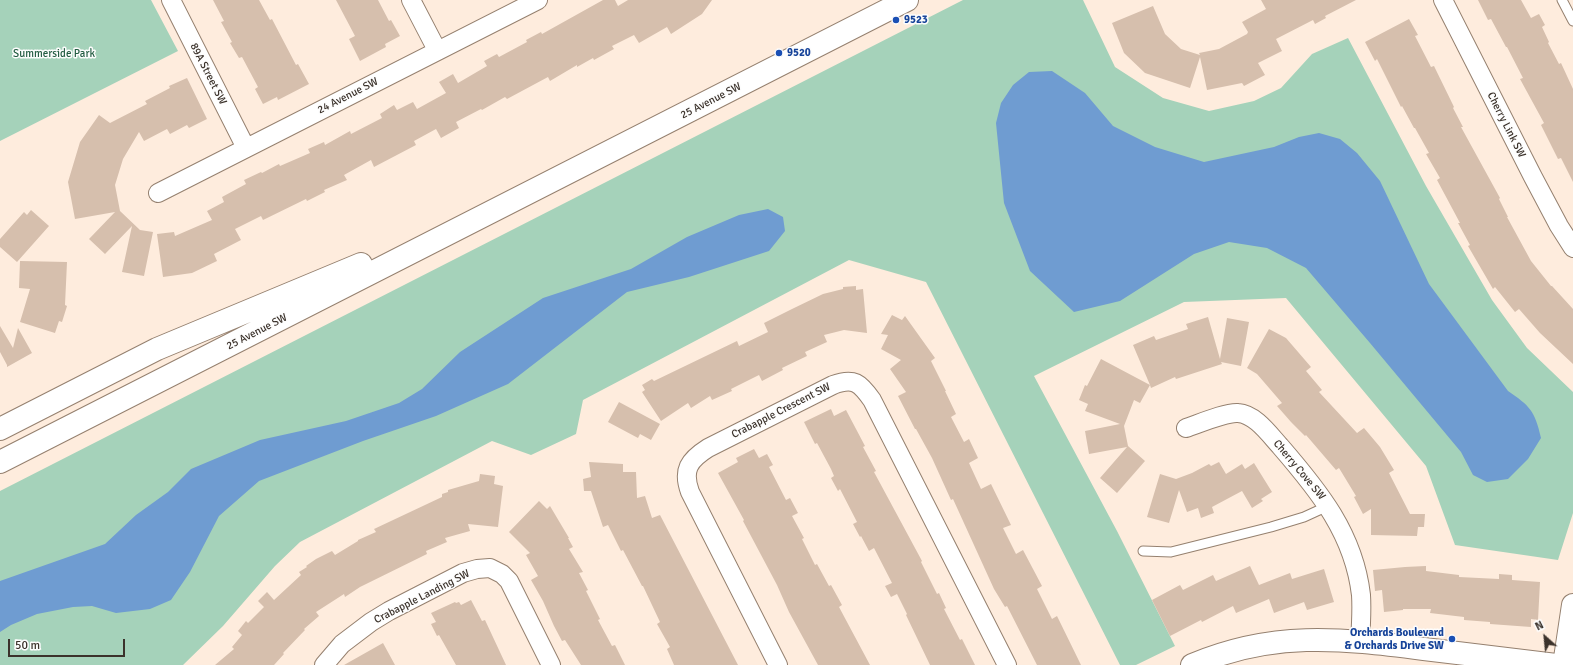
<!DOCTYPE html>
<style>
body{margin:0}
#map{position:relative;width:1573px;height:665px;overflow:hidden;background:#feecdd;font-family:Signika,sans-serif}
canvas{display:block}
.north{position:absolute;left:1525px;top:617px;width:40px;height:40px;-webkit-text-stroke:3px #fdfdfd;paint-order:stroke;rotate:333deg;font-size:11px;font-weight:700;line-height:16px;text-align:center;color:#3b322b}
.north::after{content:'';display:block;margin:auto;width:14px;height:18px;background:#3b322b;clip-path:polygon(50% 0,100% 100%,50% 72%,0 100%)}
.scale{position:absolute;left:8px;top:639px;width:117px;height:18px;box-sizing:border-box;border:2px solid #3b322b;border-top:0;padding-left:5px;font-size:12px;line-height:14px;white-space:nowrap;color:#3b322b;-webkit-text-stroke:3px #fdfdfd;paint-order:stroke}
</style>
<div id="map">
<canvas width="1573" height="665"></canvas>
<div class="north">N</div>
<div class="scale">50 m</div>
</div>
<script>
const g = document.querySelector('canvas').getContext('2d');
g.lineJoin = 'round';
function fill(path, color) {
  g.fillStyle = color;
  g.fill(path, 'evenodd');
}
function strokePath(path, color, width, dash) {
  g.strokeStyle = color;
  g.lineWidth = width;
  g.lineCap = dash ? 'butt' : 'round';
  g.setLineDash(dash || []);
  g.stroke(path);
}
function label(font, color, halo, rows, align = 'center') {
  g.font = font + ' Signika,sans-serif';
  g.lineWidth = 3;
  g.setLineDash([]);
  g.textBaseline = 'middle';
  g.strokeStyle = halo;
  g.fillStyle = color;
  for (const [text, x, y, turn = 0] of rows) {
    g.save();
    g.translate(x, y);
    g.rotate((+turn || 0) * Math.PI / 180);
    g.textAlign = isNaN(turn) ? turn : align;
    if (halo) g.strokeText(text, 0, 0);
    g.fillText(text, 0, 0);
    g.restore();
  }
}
const green = new Path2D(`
 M0,0H151L178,51L0,141Z
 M963,0H1083L1115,67L1163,98L1209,111L1254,101L1281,88L1312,54L1348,38L1426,186L1492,300L1527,348L1573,392V513L1558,560L1455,545L1426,466L1286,298L1184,302L1034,376L1117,531L1175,646L1136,665H1120L926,282L849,260L583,400L576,434L531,455L492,441L300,542L275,566L223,626L183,665H0V491Z`);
const water = new Path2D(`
 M1052,71L1085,93L1113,126L1155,147L1204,162L1274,147L1299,137L1319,133L1340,139L1357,153L1380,181L1429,284L1508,391C1530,406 1535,411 1541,438L1528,459L1508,479L1487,482L1473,475L1461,452L1370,343L1306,268L1267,248L1229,242L1194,254L1120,301L1074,312L1030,271L1004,203L996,123L1001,103L1013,85L1029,72Z
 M768,209L783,217L785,231L769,251L689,277L627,292L508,384L436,416L363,441L259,481L219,516L190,572L171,600L150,609L116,613L92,606L73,607L37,614L11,625L0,632V581L105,544L136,515L168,492L191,469L260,440L346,421L399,403L422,389L460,352L543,298L631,269L687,237L739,215Z`);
const building = new Path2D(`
 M213,0H259L270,20L272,19L296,65L298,64L309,84L278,100L277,97L263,104L255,89L258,87L242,57L239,58L230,43L232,42L221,22L224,21Z
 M336,0H378L389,21L391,20L400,36L385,44L386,47L360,61L349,39L355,36Z
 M603,0H615L618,6L628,0H712L702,14L671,34L667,27L639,43L634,35L612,46L614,49L594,60L593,58L577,67V65L550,81L548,77L507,99L505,97L482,110L481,109L456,122L459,128L441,138L436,129L414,141L416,145L374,167L371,160L344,175L347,180L324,190L325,192L307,201L306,199L263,220L261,216L235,229L241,240L214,254L217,261L192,273L163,277L157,234L174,232L175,236L212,220L207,211L224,202L222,197L246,184L244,180L261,172L262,173L279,164L280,166L310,153L308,149L324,142L325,145L350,131L351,134L382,118L380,114L394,105L397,110L413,102L417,109L446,93L439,82L453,74L458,83L487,66L484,61L497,54L499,57L527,42L526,40L541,32L542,34Z
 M1261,0H1356L1325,16L1326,18L1315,24L1313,20L1276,39L1282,51L1258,63L1265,75L1244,86L1242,83L1207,90L1200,57L1190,88L1145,73L1124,53L1112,23L1153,6L1165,34L1181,49L1200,55L1199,53L1219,49L1247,34L1248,32L1242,22L1266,9Z
 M1478,0H1521L1531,18L1539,14L1545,25L1542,27L1549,42L1548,43L1559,64L1561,63L1573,89V182L1561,158L1558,159L1541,125L1544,123L1520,79L1523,78L1507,47H1506L1491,19L1488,20Z
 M1409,19L1418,35L1415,36L1431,67L1434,66L1454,107L1453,108L1463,127H1461L1500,198L1499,199L1508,217H1507L1531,261L1551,286H1552L1573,309V364L1540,333L1519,309L1515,312L1495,287L1493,289L1468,246L1470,245L1458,223H1460L1437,180L1440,178L1426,154L1429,153L1415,128H1414L1402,106L1401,107L1377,59L1375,61L1365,42Z
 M187,78L207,119L189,128L187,125L170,134L167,129L144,141L139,132L123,159L115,185L120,211L140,230L153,232L144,276L122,272L132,226L105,254L89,239L115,212L75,219L68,182L80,142L99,115L110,123L147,104L145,101L170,88L169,86Z
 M31,210L49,226L17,262L0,247V239L24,212L27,215Z
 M20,261L67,262L65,305L67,306L62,322L59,321L55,333L20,322L30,289L19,288Z
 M856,286V290L863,289L867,333L844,330L824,335L827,342L805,352L807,356L782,368L783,370L762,381L759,375L731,389L732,391L712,400L710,396L691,408L688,403L661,421L642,392L645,390L642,385L652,379L654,381L737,341L739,346L768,332L764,323L792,309L823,294L843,289V287Z
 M892,315L902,320L905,316L935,358L931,361L946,391H945L956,414L951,417L964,442L969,439L978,458L969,463L981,489L991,484L1011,525L1003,528L1016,554L1023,550L1042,586L1037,589L1052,619L1057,616L1081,665H1037L1007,606L1005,607L994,589L953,499L951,500L932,458L916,429H915L898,396L906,392L890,369L901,360L881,349L888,335L881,334Z
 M1208,317L1220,359L1227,318L1249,322L1241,366L1221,362L1222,364L1176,379L1175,377L1151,388L1150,385L1140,403L1134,400L1124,426L1128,446L1145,461L1117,493L1100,478L1127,447L1089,454L1085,431L1120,424L1085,411L1088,404L1079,400L1085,385L1087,386L1101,359L1150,385L1133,345L1154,336L1156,340L1188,329L1186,324Z
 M0,326L13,348L18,328L32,353L7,367V365L0,352Z
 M1269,329L1286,338L1311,367L1306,371L1322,390L1319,392L1357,433L1364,428L1380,447L1394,470L1389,473L1410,514H1425L1424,527H1418L1417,536L1371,535V509L1363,514L1354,497L1356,496L1339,468L1336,470L1306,435L1305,436L1291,422L1277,406L1282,403L1257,374L1247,368Z
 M619,402L660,424L651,440L640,434L638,438L608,422Z
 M831,409L834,416L846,410L865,446L863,447L876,471L874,472L922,561L921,562L937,594L939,593L946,608L944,609L960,640L962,639L975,665H930L906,615L907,614L897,594L891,597L885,586L892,583L874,548L869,551L861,536L860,537L853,524L857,522L840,489L838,491L831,478L834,476L831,469L817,443L815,444L804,422Z
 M754,449L759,458L767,454L773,465L769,467L786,500L790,498L798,513L792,516L804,538L802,539L815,565L817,564L829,586L831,585L842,605L839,607L870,665H818L789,612L777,585L743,521L744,520L718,473L738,462L736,458Z
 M589,462L623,464V472H636L637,498L645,496L652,518L660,515L738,665H674L667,649L670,647L657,624L660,622L643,586H642L623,550L621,551L608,525L603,527L591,491H584L583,479L591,477Z
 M1219,462L1226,474L1242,464L1245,469L1254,463L1272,492L1261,499L1263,501L1252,508L1242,491L1212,507L1214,513L1201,518L1198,508L1187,512L1179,490L1169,523L1147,517L1160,474L1176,479L1192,473L1209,464L1211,466Z
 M480,474L495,476L494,484L503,486L498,527L468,524L470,531L445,538L447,542L426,551L427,554L360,587L345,597L344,594L316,612L319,616L304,629L305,630L283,653L284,654L274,665H215L234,649L232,647L242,635L238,631L246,621L248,623L264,607L258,601L267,592L274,600L301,575L299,572L307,567L306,566L316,559L332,551L335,555L358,541V540L376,532L374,529L442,497V494L448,492V490L479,481Z
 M539,501L547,509L550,506L569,538H568L573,547L569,549L583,572L579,573L588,590L586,591L600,619L598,620L612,646L615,645L625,665H581L565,640L562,641L554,626L543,601L531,580L538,576L526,555L530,553L509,532Z
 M1250,566L1259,585L1290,573L1292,579L1324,569L1334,602L1307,610L1304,602L1274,613L1269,599L1236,613L1233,606L1202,622L1201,620L1170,636L1152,600L1180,585L1183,590L1213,575L1216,581Z
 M1426,566V571L1459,575V577L1499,579V574L1512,575V580L1540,582L1538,620L1531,619V627L1490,624V622L1464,620V617L1430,613L1431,609H1403V610L1384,612L1382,590L1375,591L1373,570L1405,567Z
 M471,600L482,621L485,620L506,665H456L439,635L437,636L431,624L436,622L431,613L455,602L456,603L459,602L461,605Z
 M383,643L395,665H344Z`);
const service = new Path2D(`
 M1562,0L1573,21
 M1143,551L1171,552L1271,527L1304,517L1328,506`);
const minor = new Path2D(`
 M171,0L246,148
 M411,0L437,50
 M1443,0L1533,177L1559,226L1573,248
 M158,193L538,0
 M1186,428C1198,424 1226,412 1238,413C1255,414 1269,434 1280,446C1319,491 1354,534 1361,595C1362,610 1361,626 1360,641
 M324,665L342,644L371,622L389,611L463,573L477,569L490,568L502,574L509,581L551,665
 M778,665L690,492C682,470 689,460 708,448L833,385C854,377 860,383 872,400L1007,665`);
const tertiary = new Path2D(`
 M1192,665C1272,631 1339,638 1424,649C1468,654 1512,660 1556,665
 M1564,665L1573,605`);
const secondary = new Path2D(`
 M0,429L157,349L361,264
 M0,462L907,0`);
const markers = [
 [896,20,4,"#1a4fb4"],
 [779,53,4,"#1a4fb4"],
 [1452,639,4,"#1a4fb4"]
];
const transitNames = [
 ["9523",904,20],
 ["9520",787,53],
 ["Orchards Boulevard",1444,633,"right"],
 ["& Orchards Drive SW",1444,646,"right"]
];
const parkNames = [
 ["Summerside Park",54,54]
];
const streetNames = [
 ["89A Street SW",208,74,63],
 ["24 Avenue SW",348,96,-27],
 ["25 Avenue SW",711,101,-27],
 ["Cherry Link SW",1506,125,63],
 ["25 Avenue SW",257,332,-27],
 ["Crabapple Crescent SW",781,411,-27],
 ["Cherry Cove SW",1299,470,50],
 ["Crabapple Landing SW",422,597,-27]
];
fill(green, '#a5d2ba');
fill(water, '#6f9cd1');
fill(building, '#d6bfad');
strokePath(service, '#95806f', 11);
strokePath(minor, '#95806f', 20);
strokePath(tertiary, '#95806f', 24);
strokePath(secondary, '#95806f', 24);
strokePath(service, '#fff', 9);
strokePath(minor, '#fff', 18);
strokePath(tertiary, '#fff', 22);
strokePath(secondary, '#fff', 22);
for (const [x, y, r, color] of markers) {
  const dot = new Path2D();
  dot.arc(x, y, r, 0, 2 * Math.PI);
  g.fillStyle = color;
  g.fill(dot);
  strokePath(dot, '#fdfdfd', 1.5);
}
label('bold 11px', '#164399', '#fdfdfd', transitNames, 'left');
label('11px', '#235c42', '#fdfdfd', parkNames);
label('11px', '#3b322b', '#fdfdfd', streetNames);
</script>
